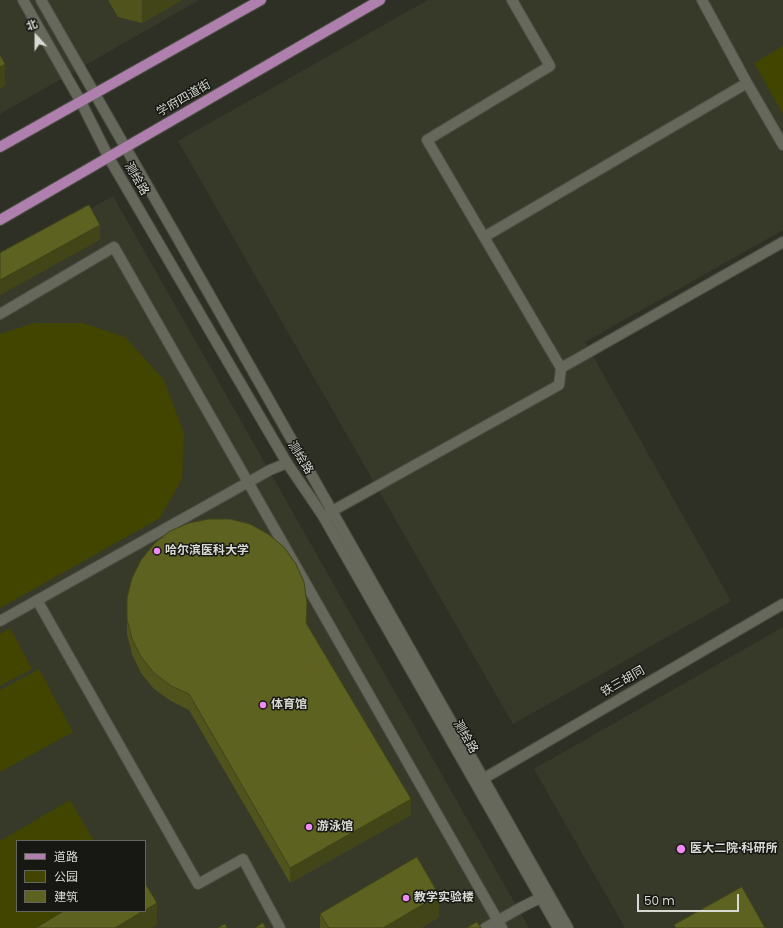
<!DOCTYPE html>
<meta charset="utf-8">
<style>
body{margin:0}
#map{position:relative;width:783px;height:928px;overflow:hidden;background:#2f3025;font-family:Poppins,"Noto Sans SC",sans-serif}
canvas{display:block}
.legend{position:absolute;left:16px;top:840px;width:130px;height:72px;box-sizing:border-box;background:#171713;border:1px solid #64655f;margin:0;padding:5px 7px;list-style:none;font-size:12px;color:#d8d9d2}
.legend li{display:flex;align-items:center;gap:8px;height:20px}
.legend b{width:20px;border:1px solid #64655f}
.north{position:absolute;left:16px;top:16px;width:40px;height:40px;-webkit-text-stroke:3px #171713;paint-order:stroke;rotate:339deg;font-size:11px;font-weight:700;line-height:16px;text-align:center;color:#d8d9d2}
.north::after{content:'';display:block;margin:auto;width:14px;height:18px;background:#d8d9d2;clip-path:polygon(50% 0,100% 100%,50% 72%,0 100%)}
.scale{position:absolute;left:637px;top:894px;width:102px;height:18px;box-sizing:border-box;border:2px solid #d8d9d2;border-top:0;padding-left:5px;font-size:12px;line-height:14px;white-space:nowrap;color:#d8d9d2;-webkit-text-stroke:3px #171713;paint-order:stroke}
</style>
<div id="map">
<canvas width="783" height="928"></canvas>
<ul class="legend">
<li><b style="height:5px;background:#af80ae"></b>道路</li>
<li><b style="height:11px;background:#414500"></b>公园</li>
<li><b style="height:11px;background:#5d6221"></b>建筑</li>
</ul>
<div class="north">北</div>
<div class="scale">50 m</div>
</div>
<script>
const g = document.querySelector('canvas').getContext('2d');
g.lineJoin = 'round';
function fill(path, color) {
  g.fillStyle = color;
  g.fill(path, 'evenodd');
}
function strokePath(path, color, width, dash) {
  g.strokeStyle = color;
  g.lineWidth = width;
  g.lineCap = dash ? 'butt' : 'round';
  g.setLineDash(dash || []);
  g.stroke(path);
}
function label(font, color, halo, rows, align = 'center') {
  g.font = font + ' Poppins,"Noto Sans SC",sans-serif';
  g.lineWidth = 3;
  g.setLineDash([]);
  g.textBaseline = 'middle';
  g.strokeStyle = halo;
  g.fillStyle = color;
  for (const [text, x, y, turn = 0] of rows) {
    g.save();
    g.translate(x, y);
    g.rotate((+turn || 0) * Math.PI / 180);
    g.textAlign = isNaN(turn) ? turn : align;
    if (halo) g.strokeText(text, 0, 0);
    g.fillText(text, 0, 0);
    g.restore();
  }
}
const built = new Path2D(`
 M0,0H199L0,114Z
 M428,0H783V230L585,342L731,601L513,724L178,141Z
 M113,196L529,928H0V260ZM17,841H145V911H17Z
 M783,627V928H625L534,769Z`);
const green = new Path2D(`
 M783,46V114L754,63Z
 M34,323H83L125,337L164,380L184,434L182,479L160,518L0,608V334Z
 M10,628L32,669L0,686V634Z
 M39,669L73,732L0,772V690Z
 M70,800L94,841H17V911H74L45,928H0V841Z`);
const minor = new Path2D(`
 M512,0L550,66L427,140L561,368
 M747,83L783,145
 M484,237L747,83L702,0
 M0,314L114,247L502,928
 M325,515L559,385L561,368L783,242
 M37,600L198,884L243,859L280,928
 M0,621L270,470L287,463
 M485,928L520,908L542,897`);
const tertiary = new Path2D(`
 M476,783L783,604`);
const secondary = new Path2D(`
 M23,0L81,102L109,158L287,463L323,516L558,928
 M41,0L178,239L568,928`);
const primary = new Path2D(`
 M0,147L261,0
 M0,220L380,0`);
const wall = new Path2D(`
 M108,0H182L142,23L118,17Z
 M127,614L307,618V625L411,815L290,883L189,710L171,701L154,689L141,673L132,654L127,634Z
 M320,914L439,917L421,928H320Z`);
const shadedWall = new Path2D(`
 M142,0H182L142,23Z
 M5,64V86L0,89V67Z
 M100,225V240L0,295V280Z
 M307,603V618L306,639V623Z
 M411,799V815L290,883V868Z
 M439,895V917L421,928H383Z
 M157,903V925L152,928H115L143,911H145V910Z`);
const building = new Path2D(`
 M0,55L5,64L0,67Z
 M89,205L100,225L0,280V253Z
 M209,519H230L250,524L268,534L284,547L296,564L304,582L307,603L306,623L411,799L290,868L189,694L171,686L154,673L141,657L132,639L127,619V598L132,578L141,560L154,544L170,531L189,523Z
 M417,857L439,895L383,928H329L320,914Z
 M145,883L157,903L145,910Z
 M742,887L765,928H676L674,925Z
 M64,911H143L115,928H36Z
 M477,922L481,928H467Z
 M263,923L266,928H255Z
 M225,924L227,928H218Z`);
const markers = [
 [157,551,4,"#f08bf6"],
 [263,705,4,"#f08bf6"],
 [309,827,4,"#f08bf6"],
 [681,849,5,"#f08bf6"],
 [406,898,4,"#f08bf6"]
];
const streetNames = [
 ["学府四道街",184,99,-30],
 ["测绘路",136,179,60],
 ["测绘路",300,458,58],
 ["铁三胡同",623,682,-30],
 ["测绘路",465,737,60]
];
const poiNames = [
 ["哈尔滨医科大学",165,551],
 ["体育馆",271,705],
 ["游泳馆",317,827],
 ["医大二院·科研所",690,849],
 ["教学实验楼",414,898]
];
fill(built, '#383a29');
fill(green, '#414500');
strokePath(minor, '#4d4e45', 12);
strokePath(tertiary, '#4d4e45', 12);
strokePath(secondary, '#4d4e45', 12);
strokePath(primary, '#4d4e45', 12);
strokePath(minor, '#66685c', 10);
strokePath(tertiary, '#66685c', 10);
strokePath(secondary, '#66685c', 10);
strokePath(primary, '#af80ae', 10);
fill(wall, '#50541c');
fill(shadedWall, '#414517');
fill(building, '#5d6221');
strokePath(building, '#414517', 1);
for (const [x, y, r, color] of markers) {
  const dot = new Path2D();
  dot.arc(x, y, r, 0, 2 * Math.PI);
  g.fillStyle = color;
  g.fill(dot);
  strokePath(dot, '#171713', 1.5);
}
label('12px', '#d8d9d2', '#171713', streetNames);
label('bold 12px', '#d8d9d2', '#171713', poiNames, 'left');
</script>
